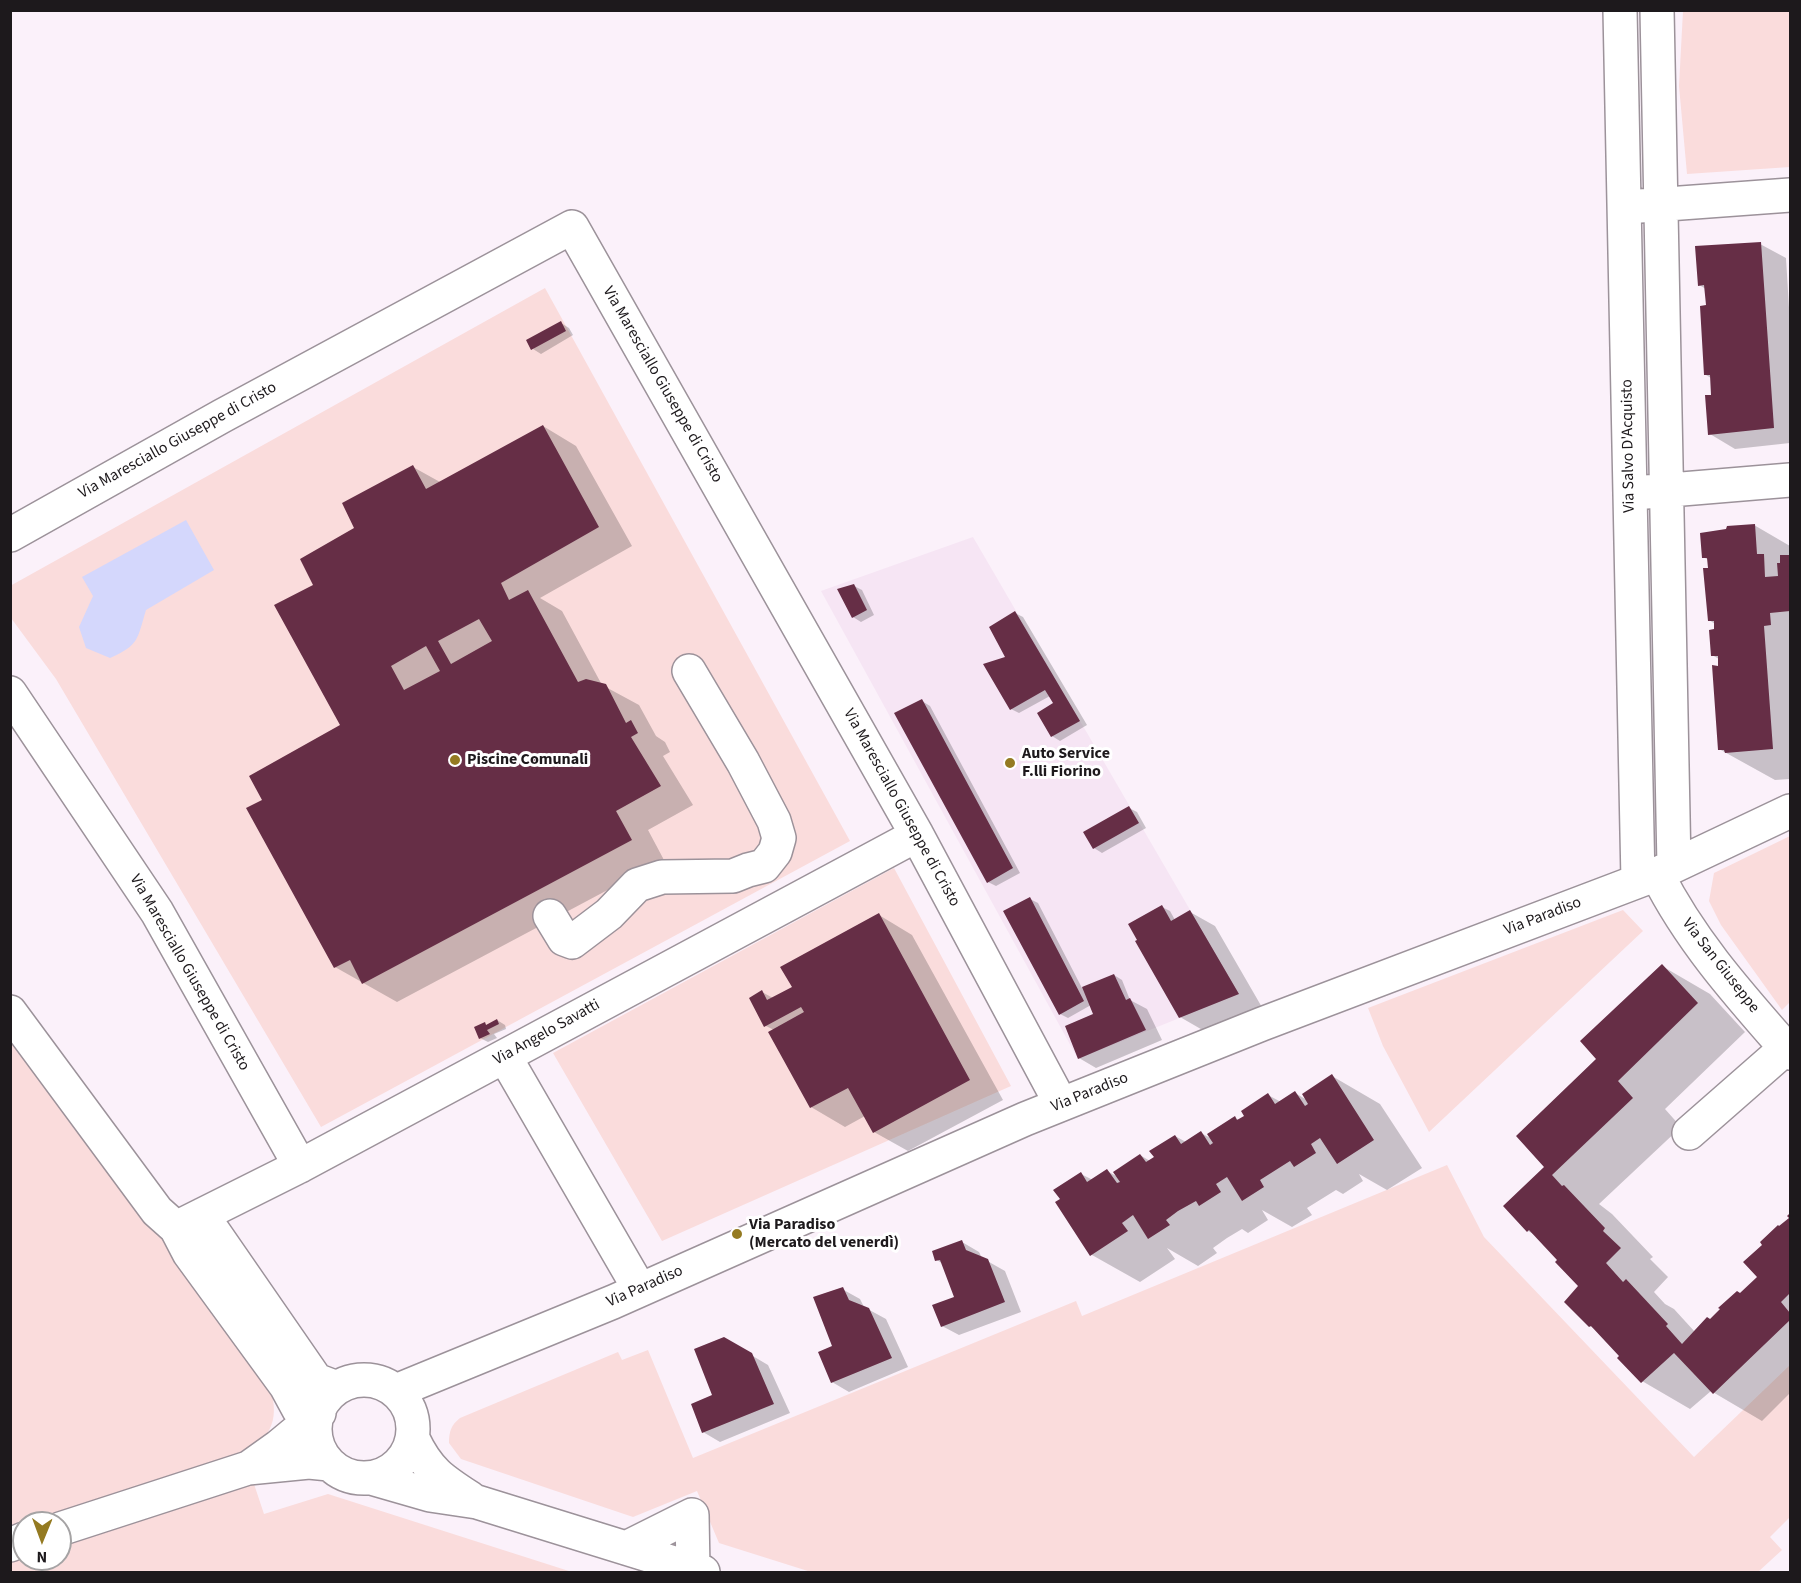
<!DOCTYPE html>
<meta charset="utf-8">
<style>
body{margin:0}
#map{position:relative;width:1801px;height:1583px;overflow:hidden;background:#fbf1fa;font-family:"Source Sans 3",sans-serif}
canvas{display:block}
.frame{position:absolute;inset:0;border:12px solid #1d191c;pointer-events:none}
.north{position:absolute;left:12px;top:1511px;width:60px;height:60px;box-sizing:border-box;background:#fff;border:2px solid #a5a3a4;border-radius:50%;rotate:181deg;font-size:16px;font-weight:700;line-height:24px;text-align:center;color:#1d191c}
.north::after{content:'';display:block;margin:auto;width:21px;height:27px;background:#947a21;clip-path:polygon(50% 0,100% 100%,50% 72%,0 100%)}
</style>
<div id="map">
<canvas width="1801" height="1583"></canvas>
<div class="frame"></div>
<div class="north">N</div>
</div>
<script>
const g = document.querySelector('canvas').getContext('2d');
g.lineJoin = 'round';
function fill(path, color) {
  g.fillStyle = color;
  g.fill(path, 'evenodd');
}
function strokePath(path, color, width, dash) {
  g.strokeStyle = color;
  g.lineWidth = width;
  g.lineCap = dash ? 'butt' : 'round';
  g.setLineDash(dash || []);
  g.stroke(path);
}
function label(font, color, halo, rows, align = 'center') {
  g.font = font + ' "Source Sans 3",sans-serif';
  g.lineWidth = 6;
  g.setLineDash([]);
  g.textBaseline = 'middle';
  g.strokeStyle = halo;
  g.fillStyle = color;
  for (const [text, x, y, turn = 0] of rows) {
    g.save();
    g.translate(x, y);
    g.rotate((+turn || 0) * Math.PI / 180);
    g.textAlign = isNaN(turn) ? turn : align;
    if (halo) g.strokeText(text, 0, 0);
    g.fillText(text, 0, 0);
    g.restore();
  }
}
const built = new Path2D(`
 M973,537L1239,994L1078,1059L821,591Z`);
const green = new Path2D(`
 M1683,11H1790V167L1687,174L1679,86Z
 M545,288L850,841L321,1127L56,679L11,618L10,586Z
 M1790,836V1002L1782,1010L1721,925L1709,901L1714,873Z
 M894,868L1011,1086L662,1241L553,1053Z
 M1623,910L1643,931L1429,1132L1383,1046L1368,1008Z
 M10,1029L266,1374C280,1415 277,1429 245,1459L26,1523L10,1530Z
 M1447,1165L1484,1237L1694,1457L1790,1365V1517L1770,1537L1782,1550L1758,1572H811L719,1543L697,1491L633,1517L461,1459L449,1443C449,1432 451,1425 460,1418L618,1352L622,1360L648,1350L693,1458L1076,1301L1082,1316Z
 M253,1481L264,1514L328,1494L572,1572H11L10,1561L24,1554V1559H60V1540Z`);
const water = new Path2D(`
 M186,520L214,570L146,610C137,640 139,645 110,658L86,648L79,627L93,596L82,577Z`);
const shadow = new Path2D(`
 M1760,244L1786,258L1790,324V443L1735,449L1710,434L1713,396L1711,378L1706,375L1708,306L1706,289L1699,285Z
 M561,323L569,328L573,335L541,354L533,349Z
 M543,426L576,446L632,546L540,598L562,611L602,685L639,705L656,736L665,742L670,752L663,756L693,805L648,830L664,860L397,1002L335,967L264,800L342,726L315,585L356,529L413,467L440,482Z
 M1754,525L1790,546V779L1775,780L1719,749V659L1712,655L1715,624L1709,620V560L1703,557Z
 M854,586L862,590L874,615L861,622L853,617Z
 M1015,613L1023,617L1087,725L1060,741L1052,736L1055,704L1050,696L1019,713L1011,709L1007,657Z
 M922,701L930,706L1020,873L996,886L988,882Z
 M1129,808L1137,812L1146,828L1102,853L1094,848Z
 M1030,899L1038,903L1082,988L1114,975L1122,980L1130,1000L1147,1009L1162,1040L1096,1068L1079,1058L1096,1014L1091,1005L1068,1018L1060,1014Z
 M1162,907L1170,911L1175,920L1190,912L1215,926L1263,1009L1206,1032L1180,1017Z
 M879,915L912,935L1003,1100L908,1151L874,1132L865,1116L845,1127L811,1107L774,1030L766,1026L762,992L773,998L794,987Z
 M1662,966L1710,994L1745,1032L1665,1109L1681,1127L1599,1204L1612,1214L1653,1257L1650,1259L1668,1277L1654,1292L1665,1304L1674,1309L1695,1332L1711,1321L1760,1277L1780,1228L1790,1217V1393L1762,1421L1711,1391L1690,1409L1642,1381L1597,1330L1590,1326L1581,1286L1537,1236L1528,1231L1546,1167L1598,1059Z
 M497,1020L505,1025L506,1029L494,1034L497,1038L488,1042L480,1038L485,1024L488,1026Z
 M1332,1076L1380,1104L1422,1168L1387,1190L1359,1174L1363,1181L1343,1194L1336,1190L1307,1208L1312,1215L1292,1227L1262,1210L1268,1220L1248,1233L1242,1229L1227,1238L1213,1248L1217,1253L1198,1266L1167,1248L1175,1259L1140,1282L1092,1255L1081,1174L1093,1180L1107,1171L1118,1177L1140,1155L1150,1161L1175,1136L1186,1142L1201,1133L1212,1139L1235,1118L1239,1120L1246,1116L1268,1095L1281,1102L1295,1093L1307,1100Z
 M962,1242L979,1252L982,1258L1005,1271L1021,1312L959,1335L942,1326L956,1298L943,1264L937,1260Z
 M842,1289L860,1299L864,1307L886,1319L908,1367L849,1392L832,1382L834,1346Z
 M724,1339L768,1365L790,1413L720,1442L703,1432L714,1396Z`);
const building = new Path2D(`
 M1761,242L1774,428L1708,435L1705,395H1711L1710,375H1704L1700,306L1706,305L1704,285L1698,286L1695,246Z
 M561,321L566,331L531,350L526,340Z
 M543,425L599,527L501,583L509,600L528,590L578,682L586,679L606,684L626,723L631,720L638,733L631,737L661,786L616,811L632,840L362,984L350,960L334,968L246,808L262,800L249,776L340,725L274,605L313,585L300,559L354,528L342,503L413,465L426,489ZM479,619L492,641L451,664L438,641ZM426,646L440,671L404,690L391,666Z
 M1755,524L1757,554H1764L1765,577L1778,576L1777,563H1780V555H1790V611L1770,613L1771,625L1764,626L1773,749L1725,753L1724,750H1718L1712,665L1718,666V656H1711L1709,630L1714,629V621H1708L1703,568H1708L1707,558H1702L1700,533L1726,529L1727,526Z
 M854,584L867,610L852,618L837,589Z
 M1015,611L1080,721L1051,737L1037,713L1053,703L1045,690L1010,710L983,664L1005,657L989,627Z
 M922,699L1013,868L987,883L894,713Z
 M1129,806L1139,823L1093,849L1083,832Z
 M1030,897L1084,1001L1059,1015L1003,911Z
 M1162,905L1171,921L1190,910L1239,994L1179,1018L1135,941L1137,940L1128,924Z
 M879,913L970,1080L873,1133L848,1088L810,1108L768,1032L804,1012L801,1007L764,1027L749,998L762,990L767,1000L792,987L780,967Z
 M1662,964L1698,1003L1618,1081L1633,1098L1552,1175L1562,1186L1564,1185L1605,1228L1603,1231L1621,1248L1606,1263L1623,1282L1626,1279L1668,1324L1666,1326L1682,1344L1707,1317L1710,1319L1720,1309L1718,1308L1737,1291L1740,1293L1757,1277L1743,1262L1762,1245L1760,1242L1778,1225L1779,1226L1789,1218L1787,1216L1790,1213V1293L1781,1302L1790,1313V1320L1713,1394L1674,1353L1641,1383L1617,1358L1619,1356L1591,1326L1589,1327L1564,1302L1578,1286L1555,1262L1557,1260L1529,1230L1527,1232L1503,1206L1544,1167L1516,1136L1596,1059L1580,1041Z
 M1114,974L1126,1000L1130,998L1146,1030L1078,1059L1065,1026L1093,1014L1082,987Z
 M497,1019L499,1024L487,1030L490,1034L479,1039L474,1027L485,1022L486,1025Z
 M1332,1074L1374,1140L1337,1164L1320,1138L1311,1144L1316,1153L1294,1167L1290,1161L1260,1180L1264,1187L1242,1201L1227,1177L1216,1184L1221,1192L1199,1206L1196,1201L1178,1211L1166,1220L1170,1225L1148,1239L1133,1215L1122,1223L1128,1231L1090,1256L1055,1202L1060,1199L1053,1190L1081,1172L1087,1182L1107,1169L1117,1183L1120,1182L1113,1172L1140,1154L1146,1162L1154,1157L1149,1151L1175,1135L1181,1144L1201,1131L1210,1145L1213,1143L1207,1134L1235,1116L1237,1120L1244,1116L1241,1111L1268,1093L1275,1104L1295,1091L1305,1106L1308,1104L1302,1094Z
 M962,1240L966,1250L988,1259L1005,1302L941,1327L932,1305L954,1297L940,1260L935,1261L932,1251Z
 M843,1287L849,1300L869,1308L892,1358L831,1383L818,1352L832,1346L813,1297Z
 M724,1337L752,1353L774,1404L702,1433L691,1404L712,1395L694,1349Z`);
const minor = new Path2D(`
 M1620,10L1638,881
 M1657,10L1674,866
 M1640,206L1790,195
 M1646,492L1790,480
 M10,535L222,416L572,227L917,835L1061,1104
 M10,693L157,912L300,1166
 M1657,874C1691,942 1741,997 1790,1053
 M550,916L564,939L572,942L609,914L637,885L662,877L733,876L748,870L764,866L775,852L779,838L774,821L743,762L689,671
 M10,1012L157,1211L176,1228L189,1253L286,1386L299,1410L319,1413
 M505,1057L640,1290
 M1689,1133L1786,1048
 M202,1215L316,1380L337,1388
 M176,1228L300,1166L917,835
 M315 1429a49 49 0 1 1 98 0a49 49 0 1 1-98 0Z
 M396,1391L613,1302L1025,1119L1262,1024L1657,874L1790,811
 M413,1439C428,1471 442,1480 470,1498
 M250,1467L278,1447L319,1413
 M371,1478L430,1495L477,1502L703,1572
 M60,1529L248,1468L309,1462L329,1464
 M10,1545L24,1539
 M626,1548L692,1515L693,1569`);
const markers = [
 [455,760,6,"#947a21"],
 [1010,763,6,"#947a21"],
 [737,1234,6,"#947a21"]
];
const streetNames = [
 ["Via Maresciallo Giuseppe di Cristo",662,385,60],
 ["Via Maresciallo Giuseppe di Cristo",178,441,-29],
 ["Via Salvo D'Acquisto",1629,446,-91],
 ["Via Maresciallo Giuseppe di Cristo",901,808,61],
 ["Via Paradiso",1543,917,-21],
 ["Via San Giuseppe",1720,966,52],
 ["Via Maresciallo Giuseppe di Cristo",189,973,60],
 ["Via Angelo Savatti",547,1033,-29],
 ["Via Paradiso",1090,1093,-22],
 ["Via Paradiso",645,1287,-24]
];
const poiNames = [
 ["Auto Service",1022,754],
 ["F.lli Fiorino",1022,772],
 ["Piscine Comunali",467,760],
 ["Via Paradiso",749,1225],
 ["(Mercato del venerdì)",749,1243]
];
fill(built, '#f6e5f4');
fill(green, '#fadcdc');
fill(water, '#d4d7fc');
fill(shadow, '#0003');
fill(building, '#662e46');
strokePath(minor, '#9c929a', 36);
strokePath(minor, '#fff', 33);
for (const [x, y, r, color] of markers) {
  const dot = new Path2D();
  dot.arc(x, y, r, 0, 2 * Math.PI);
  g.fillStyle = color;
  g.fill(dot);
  strokePath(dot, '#fff', 2);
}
label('16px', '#1d191c', '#fff', streetNames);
label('bold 16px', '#1d191c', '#fff', poiNames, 'left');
</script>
